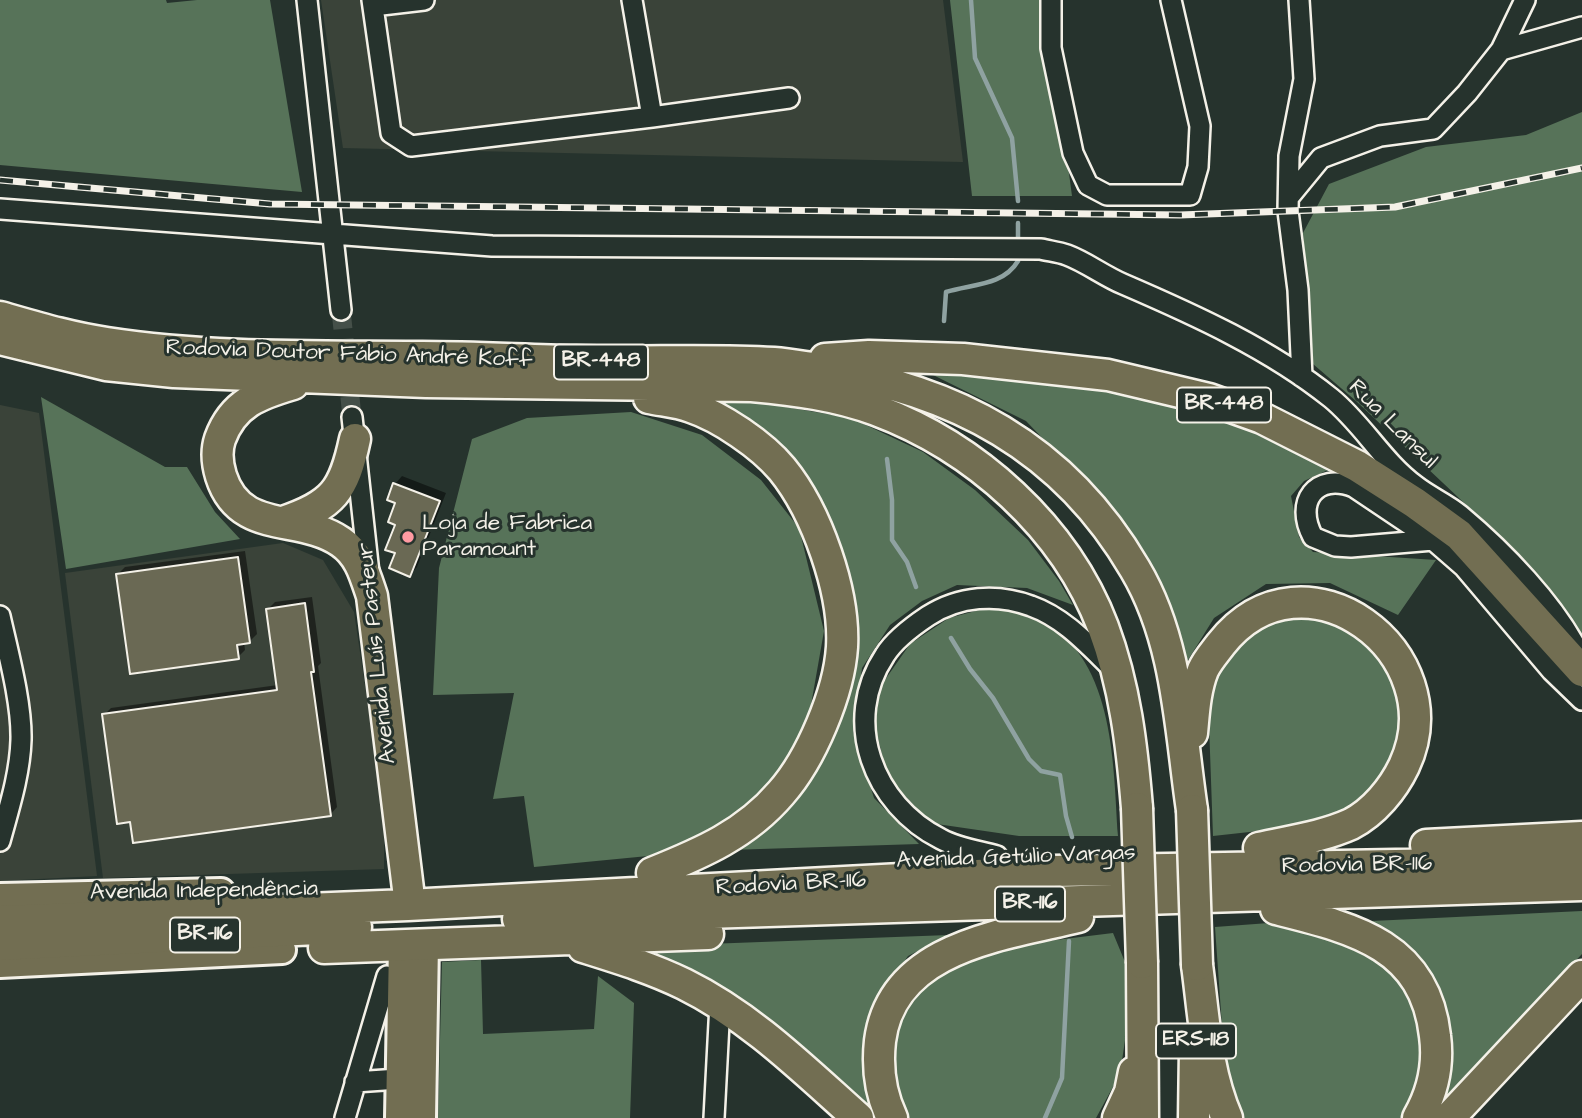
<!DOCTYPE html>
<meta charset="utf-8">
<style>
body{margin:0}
canvas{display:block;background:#26332d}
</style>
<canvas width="1582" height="1118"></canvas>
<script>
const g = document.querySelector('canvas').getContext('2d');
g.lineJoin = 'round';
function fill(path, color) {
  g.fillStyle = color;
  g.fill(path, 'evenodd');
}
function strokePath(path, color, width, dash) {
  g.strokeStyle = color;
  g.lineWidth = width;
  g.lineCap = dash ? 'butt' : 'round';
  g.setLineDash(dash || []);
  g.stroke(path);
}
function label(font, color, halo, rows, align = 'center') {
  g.font = font + ' "Architects Daughter",sans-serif';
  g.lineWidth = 6;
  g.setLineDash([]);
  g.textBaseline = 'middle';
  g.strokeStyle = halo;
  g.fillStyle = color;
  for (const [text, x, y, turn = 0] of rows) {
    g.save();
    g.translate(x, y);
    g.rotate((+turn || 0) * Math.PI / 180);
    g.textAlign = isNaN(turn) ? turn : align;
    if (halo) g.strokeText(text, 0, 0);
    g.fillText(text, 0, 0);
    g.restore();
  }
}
const built = new Path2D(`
 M321,0H943L963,162L343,148Z
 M0,405L39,413L97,876L0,881Z
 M283,543L323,560L354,612L384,814V869L103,878L65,573Z`);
const green = new Path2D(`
 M0,0H166L167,3L197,0H270L302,192L0,165Z
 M950,0H1046L1072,196H972Z
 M1582,112V634L1495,532L1356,401L1313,364L1303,233L1329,184L1426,147L1526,135Z
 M927,372L984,373L1106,387L1275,436L1330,469L1304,481L1291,496L1299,537L1313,552L1436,560L1398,615L1330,583L1266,584L1214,618L1183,668L1115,514L1026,421Z
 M41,397L165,467H187L215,512L240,539L66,569Z
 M697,400L750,401L851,418L923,452L975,490L1028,540L1059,581L1073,605L1027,588L957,585L922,601L890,625L862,668L853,732L874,798L919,844L728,850L832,734L824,519Z
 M631,412L702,435L761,480L799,528L824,631L808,722L769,787L707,837L648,856L534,867L524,796L493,799L514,693L433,695L439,568L472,439L527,418Z
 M987,608C1001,610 1021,610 1034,616C1115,654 1113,760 1118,836H1019L930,823L887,776L875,725L880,687L910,644L949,618Z
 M1285,612L1351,621L1393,665L1406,721L1384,777L1361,801L1335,817L1304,826L1213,836L1208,696L1215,668L1234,637Z
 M1582,911V954L1438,1106L1407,949L1372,921Z
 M1296,921L1378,954L1416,1001L1428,1054L1406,1118H1242L1235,1107L1226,1083L1215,927Z
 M1113,933L1125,962L1127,1027L1120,1074L1096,1118H904L887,1065L895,1022L931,972L983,949Z
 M949,935L908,956L874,1006L866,1047L878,1118H872L627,947Z
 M481,960L483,1034L594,1029L598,976L634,1003L630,1118H438L442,962Z`);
const shadow = new Path2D(`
 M402,476L446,493L417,567L410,575L397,552L398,502L389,499L395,484Z
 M245,551L257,634L249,642H244L245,650L238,657L118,574L125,567Z
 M312,597L321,663L318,666L337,807L330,815L104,715L111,708L278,685L268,609L275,602Z`);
const stream = new Path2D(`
 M971,0L975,58L1012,138L1018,201
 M1018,240V223
 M944,321L946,292C972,284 1003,286 1018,261
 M887,459L892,500V540L907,562L916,587
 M951,638L970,669L993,698L1029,759L1041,771L1060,775L1066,816L1072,837
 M1045,1118L1062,1078L1069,941`);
const building = new Path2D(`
 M393,483L440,501L410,577L389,568L395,553L385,550L395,525L388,522L395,503L387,500Z
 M238,557L250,643L237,645L239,659L130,674L116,574Z
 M305,603L314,672H311L331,816L133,843L130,822L117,824L102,714L277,690L266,609Z`);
const minorTunnel = new Path2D(`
 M341,310L352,417`);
const minor = new Path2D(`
 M307,0L341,310
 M372,0L391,133L411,146L652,117L632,0
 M1051,0V48L1073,153L1088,185L1107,195H1190L1198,167L1200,126L1171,0
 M1299,0L1304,79L1289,156L1288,211L1298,290L1302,377
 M373,6L424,0
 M1501,50L1525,0
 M652,117L789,98
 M1289,197L1321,158L1380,136L1433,129L1467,93L1501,50L1582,27
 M0,209L492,246L1041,249C1049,251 1059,252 1067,255C1086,262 1104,276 1123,284C1195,315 1270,349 1331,398C1363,424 1383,462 1416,486C1430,497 1447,504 1460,515C1503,551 1555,604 1580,655
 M352,417L369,573
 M1433,540L1351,547L1335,546L1313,537C1294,502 1316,472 1354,487L1433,540L1464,567L1552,671L1582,700
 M0,616C8,652 22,703 21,740C20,774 9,808 0,841
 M997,856C979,851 957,848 941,839C873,805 841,721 885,655C895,639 913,626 928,616C959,596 997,593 1031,606C1065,618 1089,646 1114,670
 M355,1082L413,1078
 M345,1118L387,976
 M714,1118L720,1004`);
const major = new Path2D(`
 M0,897L221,892
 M0,964L282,950
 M399,1118L402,944
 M422,1118L425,943`);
const highway = new Path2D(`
 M0,317C35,327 71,338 107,343C211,359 317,356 422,357C473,357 525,360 576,361C642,363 709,359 774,363C789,364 804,367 818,369C954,389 1064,447 1135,569C1178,641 1180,729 1192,810
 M0,339L106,365L174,372L426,382L752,386C794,390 836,395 876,410C975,447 1065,527 1103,627C1125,686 1132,746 1137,808
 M825,359L869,356L963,359L1108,375L1209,399L1262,418L1357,466L1415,503L1459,535L1582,671
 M293,384C259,394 233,403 220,439C216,451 217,463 221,476C240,536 299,513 341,542C360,555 365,575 372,596L408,889
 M649,398C663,401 678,402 691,407C721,417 762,445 782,469C817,512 845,592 842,647C839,693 811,759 781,793C746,834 702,853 652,873
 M283,522C333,505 344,491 355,439
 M1192,733C1194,712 1195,690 1203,670C1207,661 1215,652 1221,644C1304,539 1457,653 1404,766C1393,789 1374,812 1351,824C1322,837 1290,841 1259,848
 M1426,845L1582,837
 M1276,909C1352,928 1425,944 1435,1036C1439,1066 1433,1092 1418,1118
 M518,919L1582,885
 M0,921L408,905L1053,871L1510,863L1582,860
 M0,945L356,927
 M583,947C618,958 651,968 684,984C751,1017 803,1069 858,1118
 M324,948L708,934
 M1142,963L1143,1118
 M1197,965C1204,1016 1206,1070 1227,1118
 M892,1118C880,1093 877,1068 880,1041C892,946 1004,935 1078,917
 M1118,1118L1130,1092L1134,1072
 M1194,1118L1195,1049
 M1449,1118L1582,976`);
const rail = new Path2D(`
 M0,180L270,204L1180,215L1395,207L1582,168`);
const highwayBridge = new Path2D(`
 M1137,808L1142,963
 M1192,810L1197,965`);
const markers = [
 [408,537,7,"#ff9aa2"]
];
const shields = [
 [601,362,94],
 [1224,405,94],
 [1030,904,70],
 [205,935,70],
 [1196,1041,80]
];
const shieldNames = [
 ["BR-448",601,362],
 ["BR-448",1224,405],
 ["BR-116",1030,904],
 ["BR-116",205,935],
 ["ERS-118",1196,1041]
];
const streetNames = [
 ["Rodovia Doutor Fábio André Koff",349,355,2],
 ["Rua Lansul",1392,425,45],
 ["Avenida Luís Pasteur",378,653,-96],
 ["Avenida Getúlio Vargas",1016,858,-2],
 ["Rodovia BR-116",1357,866,-1],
 ["Rodovia BR-116",791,885,-3],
 ["Avenida Independência",204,892,-1]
];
const poiNames = [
 ["Loja de Fabrica",422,524],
 ["Paramount",422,550]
];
fill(built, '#3a4339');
fill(green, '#577359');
fill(shadow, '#0007');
strokePath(stream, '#8fa2a1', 4.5);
fill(building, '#6a6954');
strokePath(building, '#f4f1e8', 2);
strokePath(minorTunnel, '#455049', 19, [19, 10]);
strokePath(minor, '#f4f1e8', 24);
strokePath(major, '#f4f1e8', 32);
strokePath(highway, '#f4f1e8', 35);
strokePath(minor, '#26332d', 19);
strokePath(major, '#726e52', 26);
strokePath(highway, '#726e52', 30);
strokePath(rail, '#f4f1e8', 7);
strokePath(rail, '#26332d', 4.5, [13]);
strokePath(highwayBridge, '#f4f1e8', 35, []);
strokePath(highwayBridge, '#726e52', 30);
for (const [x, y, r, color] of markers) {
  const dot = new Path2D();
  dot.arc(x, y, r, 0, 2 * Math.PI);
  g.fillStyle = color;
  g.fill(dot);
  strokePath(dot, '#26332d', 2.5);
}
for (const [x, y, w] of shields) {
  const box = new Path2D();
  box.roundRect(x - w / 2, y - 17.5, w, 35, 5);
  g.fillStyle = '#26332d';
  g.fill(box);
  strokePath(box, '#f4f1e8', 2);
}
label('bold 21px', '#f4f1e8', null, shieldNames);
label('23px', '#f4f1e8', '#26332d', streetNames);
label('23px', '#f4f1e8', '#26332d', poiNames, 'left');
</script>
